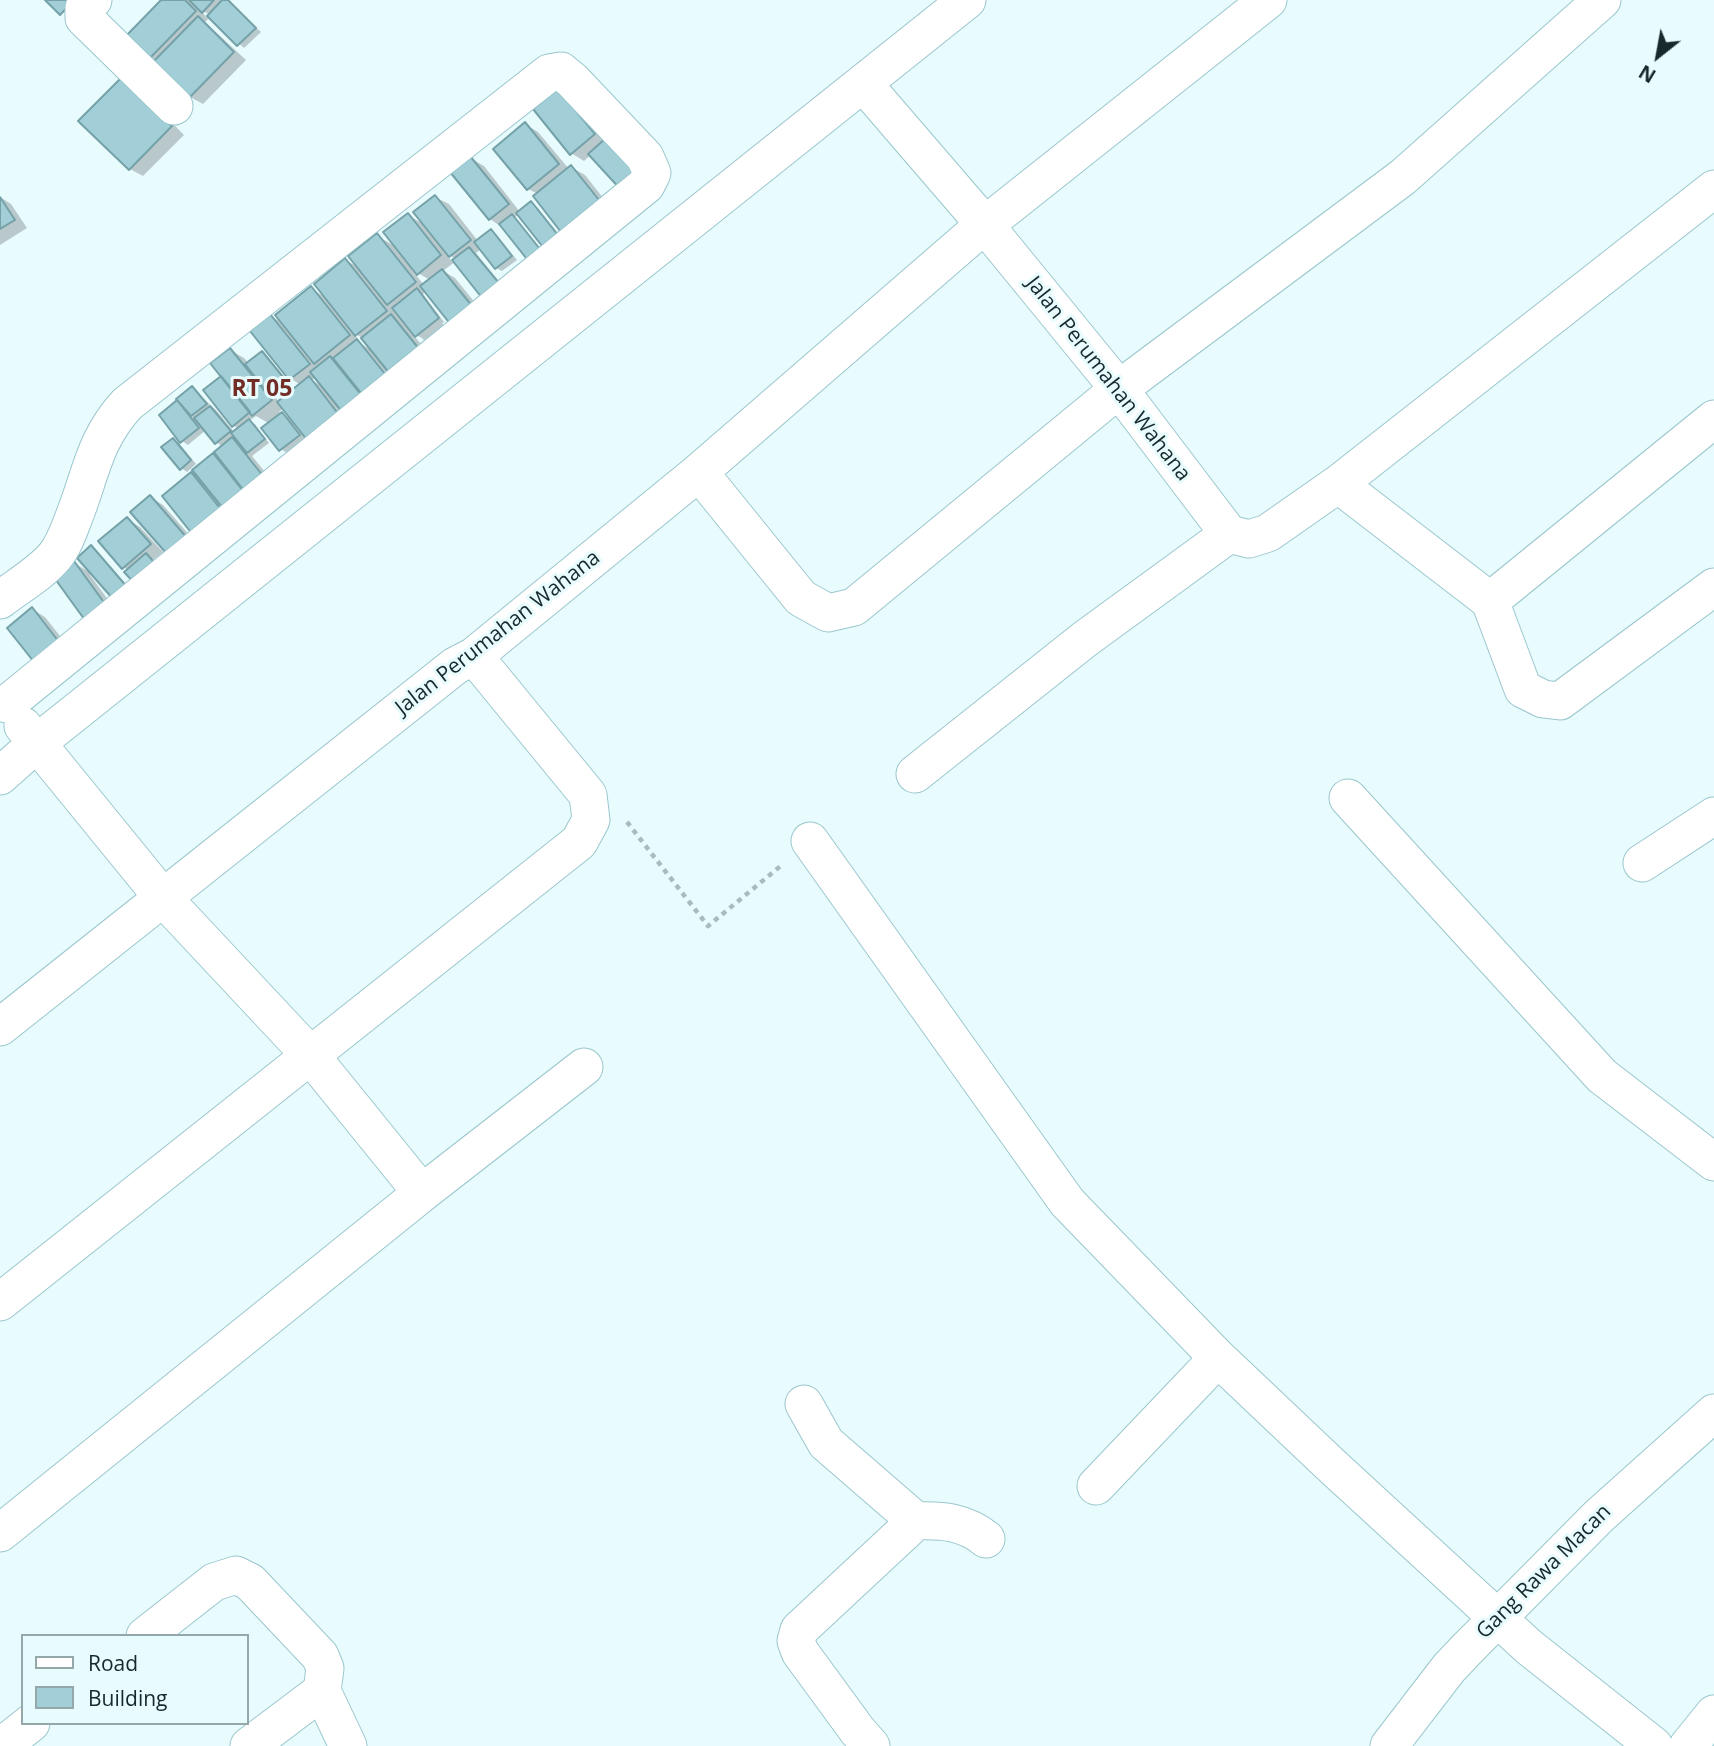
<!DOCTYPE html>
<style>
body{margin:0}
#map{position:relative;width:1714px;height:1746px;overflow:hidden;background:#e8fbfd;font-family:"Open Sans",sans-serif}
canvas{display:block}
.legend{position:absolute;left:21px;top:1634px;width:228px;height:91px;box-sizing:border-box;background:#e8fbfd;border:2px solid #94a7a9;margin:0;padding:9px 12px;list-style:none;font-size:21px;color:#17292c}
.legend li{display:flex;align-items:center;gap:14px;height:35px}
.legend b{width:35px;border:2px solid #94a7a9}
.north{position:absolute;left:1623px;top:21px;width:70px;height:70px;-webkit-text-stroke:5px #e8fbfd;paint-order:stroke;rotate:211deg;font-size:19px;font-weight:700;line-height:28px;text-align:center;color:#17292c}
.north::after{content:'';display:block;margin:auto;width:24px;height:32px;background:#17292c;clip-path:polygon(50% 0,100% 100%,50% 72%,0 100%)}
</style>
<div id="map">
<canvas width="1714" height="1746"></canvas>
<ul class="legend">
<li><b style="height:9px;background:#fff"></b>Road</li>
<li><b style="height:19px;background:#a2cfd7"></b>Building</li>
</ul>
<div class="north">N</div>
</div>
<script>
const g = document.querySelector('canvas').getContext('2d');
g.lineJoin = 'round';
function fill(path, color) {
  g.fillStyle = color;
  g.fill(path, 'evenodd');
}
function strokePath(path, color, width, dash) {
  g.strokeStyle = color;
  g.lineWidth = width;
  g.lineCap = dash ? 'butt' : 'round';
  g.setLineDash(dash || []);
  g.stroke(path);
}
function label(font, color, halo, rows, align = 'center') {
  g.font = font + ' "Open Sans",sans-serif';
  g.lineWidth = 6;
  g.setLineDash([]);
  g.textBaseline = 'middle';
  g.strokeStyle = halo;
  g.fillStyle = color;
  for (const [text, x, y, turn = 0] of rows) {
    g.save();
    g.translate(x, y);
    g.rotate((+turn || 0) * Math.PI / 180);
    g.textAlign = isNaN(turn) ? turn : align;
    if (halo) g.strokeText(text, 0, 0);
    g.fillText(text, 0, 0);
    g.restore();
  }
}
const shadow = new Path2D(`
 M164,0H226L261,32L244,48L210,17L205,22L246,60L203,104L190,97L150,58ZM200,9L210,15L207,18Z
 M136,86L184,135L143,176L130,169Z
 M558,91L606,141L584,161L571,153Z
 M525,124L538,132L569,169L571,167L585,175L615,213L538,194L528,189Z
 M470,158L484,166L520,212L531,203L537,207L570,248L519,214L514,218L552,262L490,219Z
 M0,197L11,204L27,228L0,245Z
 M435,197L449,204L478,241L491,231L497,235L517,260L502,271L496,268L481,249L476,253L508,293L456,261L443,271L455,278L489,320L426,292L423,294L444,322L442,324L448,327L432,350L422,338L412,333L440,368L307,437L287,453L281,449L270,424L256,416L249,421L255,424L269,443L252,456L283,494L211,547L191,475L203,482L194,470L223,447L216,442L206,430L188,445L182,441L161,415L192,388L217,411L234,432L239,429L233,425L223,377L230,350L244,358L249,364L262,353L268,357L292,386L276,398L279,402L301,385L291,379L271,316L284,324L311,289L327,298L345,260L360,268L377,236L397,247L408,215L425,225ZM446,253L456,259L452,262ZM411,269L430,280L424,285ZM354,333L364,339L373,351L361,344ZM316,377L323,387L312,380ZM284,408L293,420L279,412ZM235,435L243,446L231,439Z
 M173,440L179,443L196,464L187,472L181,468Z
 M150,497L163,505L206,554L188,568Z
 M127,519L140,527L163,552L153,560L165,573L129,570L123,567Z
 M91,547L97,551L132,591L92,573L90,575L120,616L101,629L74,563L91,573Z
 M32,609L45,617L71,650L48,669Z`);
const building = new Path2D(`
 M45,0H74L60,15Z
 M161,0H185L196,11L149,59L125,37Z
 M189,0H214L202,13Z
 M222,0H228L256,28L237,46L207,16Z
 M198,16L234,52L189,98L152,63Z
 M122,77L172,126L129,170L78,121Z
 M558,89L595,134L570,155L533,109Z
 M525,122L559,164L527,190L493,149Z
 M615,130L650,168L623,192L588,154Z
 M470,156L509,204L489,220L450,172Z
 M571,165L603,205L564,236L533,196Z
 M435,195L471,240L449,257L413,212Z
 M0,197L15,220L0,229Z
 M531,201L565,244L550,256L516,213Z
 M408,213L441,255L417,275L383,232Z
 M512,214L547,258L534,268L499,224Z
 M491,229L512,256L495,269L474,242Z
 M377,233L416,282L387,305L348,256Z
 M469,247L504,289L486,303L452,260Z
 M345,258L387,311L355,336L314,284Z
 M442,269L477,312L455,330L420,286Z
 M311,286L350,335L314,364L275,315Z
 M417,288L439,318L415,337L392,308Z
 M270,314L310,364L289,380L250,331Z
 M391,314L428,360L398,384L361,338Z
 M357,339L393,384L369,403L333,358Z
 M230,348L272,400L252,416L210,363Z
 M262,351L287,382L270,396L245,364Z
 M330,356L367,402L347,418L310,372Z
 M221,376L250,412L232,427L203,390Z
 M309,376L343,420L311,445L277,402Z
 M192,386L207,404L191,416L176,399Z
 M177,400L199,428L180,443L159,415Z
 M210,406L231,431L215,444L194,418Z
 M282,412L300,435L279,451L261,428Z
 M249,419L265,439L247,453L231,433Z
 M232,437L271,486L252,501L214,452Z
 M173,438L191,460L180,470L161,447Z
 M213,453L251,501L230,517L192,470Z
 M191,472L227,517L197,540L162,496Z
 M150,495L194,546L174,562L130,512Z
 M127,517L151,544L122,569L98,541Z
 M91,545L127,587L113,599L77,558Z
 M146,553L160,569L138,587L124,572Z
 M74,561L108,608L87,623L53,576Z
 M32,607L59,642L34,662L7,628Z`);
const path = new Path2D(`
 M627,822L708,926L783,864`);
const minor = new Path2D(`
 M93,0L84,8V18L174,106
 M867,81L868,89L985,225L1119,389L1229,534
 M699,472L801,598L828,613L854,607L1119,389L1403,177L1602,0
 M1338,484L1490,601L1523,689L1543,699L1560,701L1714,587
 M0,600C18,586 41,573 55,556C64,545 69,530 74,517C91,474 94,440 127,404L549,73L561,71L572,80L645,157L652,173L646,185L7,704
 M1490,601L1714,419
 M915,774L1085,639L1229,534L1249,539L1268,533L1338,484L1714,189
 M0,776L37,743L967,0
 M1348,798L1602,1076L1714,1162
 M810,841L1067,1202L1218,1358L1332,1466L1529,1647L1654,1746
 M1642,863L1714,816
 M0,1027L455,666L474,656L699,472L976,232L1268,0
 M422,1193L584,1067
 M0,1302L579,842L591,820L588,795L474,656
 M804,1404L826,1443L916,1521L799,1630L796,1641L800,1652L857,1730L871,1746
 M1096,1486L1218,1358
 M916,1521C943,1520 965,1522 986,1539
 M0,1533L422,1193L311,1056L164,899L23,726
 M145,1636L214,1582L236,1575L250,1582L320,1656L325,1668L322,1691L348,1746
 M2,1746L31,1723
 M249,1746L322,1691
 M1389,1746L1449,1668L1467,1649L1599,1516L1714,1413
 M1688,1746L1714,1714`);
const streetNames = [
 ["Jalan Perumahan Wahana",1108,379,52],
 ["Jalan Perumahan Wahana",498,633,-38],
 ["Gang Rawa Macan",1544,1572,-45]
];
const neighbourhoodNames = [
 ["RT 05",262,389]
];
fill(shadow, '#0003');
fill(building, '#a2cfd7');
strokePath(building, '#75a1a8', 2);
strokePath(minor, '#9ac7ce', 39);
strokePath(path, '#a8bbbd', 4.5, [5, 5]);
strokePath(minor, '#fff', 37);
label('21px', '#17292c', '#e8fbfd', streetNames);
label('bold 23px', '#732d26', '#e8fbfd', neighbourhoodNames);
</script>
